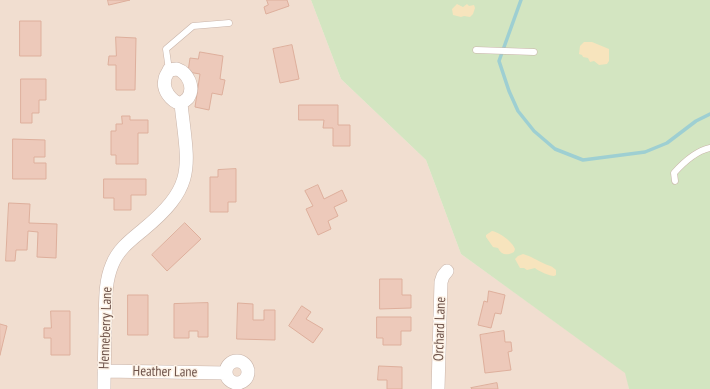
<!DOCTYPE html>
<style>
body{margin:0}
canvas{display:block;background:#faede0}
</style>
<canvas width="710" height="389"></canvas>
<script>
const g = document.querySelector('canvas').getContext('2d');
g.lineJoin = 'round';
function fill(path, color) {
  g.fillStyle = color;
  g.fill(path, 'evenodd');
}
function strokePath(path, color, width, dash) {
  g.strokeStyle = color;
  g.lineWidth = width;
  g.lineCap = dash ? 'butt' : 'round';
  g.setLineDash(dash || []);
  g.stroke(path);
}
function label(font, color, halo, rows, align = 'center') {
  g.font = font + ' "PT Sans Narrow",sans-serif';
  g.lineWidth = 3;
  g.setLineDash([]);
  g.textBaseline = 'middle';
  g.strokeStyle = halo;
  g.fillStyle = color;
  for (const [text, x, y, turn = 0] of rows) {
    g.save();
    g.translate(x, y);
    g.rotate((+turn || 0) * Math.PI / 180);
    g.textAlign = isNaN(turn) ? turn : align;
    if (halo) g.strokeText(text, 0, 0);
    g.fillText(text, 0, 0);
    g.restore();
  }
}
const residential = new Path2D(`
 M0,0H311L341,79L426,160L461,254L626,373L629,389H0Z`);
const green = new Path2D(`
 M311,0H710V389H629L625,373L461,254L426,160L341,79Z`);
const sand = new Path2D(`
 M457,4L463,7L467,4L469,6L474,5L475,8L473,14L470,17L464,16L461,17L453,15L452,9Z
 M584,42H592L609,49V61L607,64L599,65L594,61L590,62L588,58L583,57L582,55L579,54L580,46Z
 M492,231C499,232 513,242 515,249L514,252C507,256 501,255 498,248L493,247L486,237V235Z
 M523,254C531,256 538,261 545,264C550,266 552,266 556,270V275L554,276C550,276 538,271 535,268L527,270L524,268H520L515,259L518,256Z`);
const stream = new Path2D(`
 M521,0L499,61L509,91L518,111L534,131L555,149L583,160L645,152L667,143L696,121L710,114`);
const building = new Path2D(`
 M108,0H130L109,5Z
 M267,0H287L289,6L266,14L264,7L268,5Z
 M20,21H41V56H20Z
 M116,37L136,38L135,90H116V65H108L109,56H116Z
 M292,45L299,79L280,83L273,49Z
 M200,52L223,56L220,79L225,80L222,95L212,93L209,110L195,107L200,74L188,72L190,58L198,59Z
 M21,79H46V100H39V113H32V123H21Z
 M299,105H338V125H350V146H333V128H323L324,120H299Z
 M122,116H130V120H148V133H138V164H116V155H111V131H116V124H122Z
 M13,139L45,140V157H34V163H46V179H13Z
 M236,169V202H228V212H210V177H218V170Z
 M104,179H146V195H131V210H114V198H104Z
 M318,185L324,199L342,190L347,201L334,207L338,216L328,221L331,229L318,235L306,209L313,206L305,191Z
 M9,203L30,204L29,223L57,224L56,258L37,257L38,232L28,231L27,250H16L15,261H6Z
 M185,223L201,239L167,271L152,255Z
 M380,279H402V295H411V308L380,309Z
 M489,291L505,295L501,314L495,313L491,328L478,325L484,301L487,302Z
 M128,295H148V335H128Z
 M208,303V337H198V331H189V338H174V304Z
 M238,303L253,304V320H264V310H275V340L237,339Z
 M302,306L311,312L306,319L323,329L313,343L289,326Z
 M51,311H70V355H51V338H44V328H51Z
 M377,317H411V331H401V345H383V338H377Z
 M0,324L7,326L0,355Z
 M504,331L505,342H511L512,351L508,352L511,370L485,373L480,335Z
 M379,366L402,367V389H387V380H378Z
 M497,383L498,389H472L471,388Z`);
const service = new Path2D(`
 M476,50L534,52
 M169,70L166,49L193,26L229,23
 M675,181L674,173C683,163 696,151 710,148`);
const minor = new Path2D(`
 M177,69C188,73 195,87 188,98C186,100 183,102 181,104C171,101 162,90 165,79C165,76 168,73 169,70Z
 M226 372a11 11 0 1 1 22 0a11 11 0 1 1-22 0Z
 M104,371L226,373
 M104,389C104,368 105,346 105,325C106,305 104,284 112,265C118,249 132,239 144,229C197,185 188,167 181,104
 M438,389L441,282L443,276L447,271`);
const streetNames = [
 ["Henneberry Lane",106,328,-88],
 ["Orchard Lane",440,329,-88],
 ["Heather Lane",165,372,1]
];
fill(residential, '#f1ded0');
fill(green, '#d3e5c1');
fill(sand, '#f7e4bd');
strokePath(stream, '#9ecfd2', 3.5);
fill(building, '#edc9ba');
strokePath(building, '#deaf9c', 1);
strokePath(service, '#c9b4a9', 7);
strokePath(minor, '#c9b4a9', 14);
strokePath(service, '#fff', 6);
strokePath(minor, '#fff', 13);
label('14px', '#6e534a', '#fdf2e6', streetNames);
</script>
